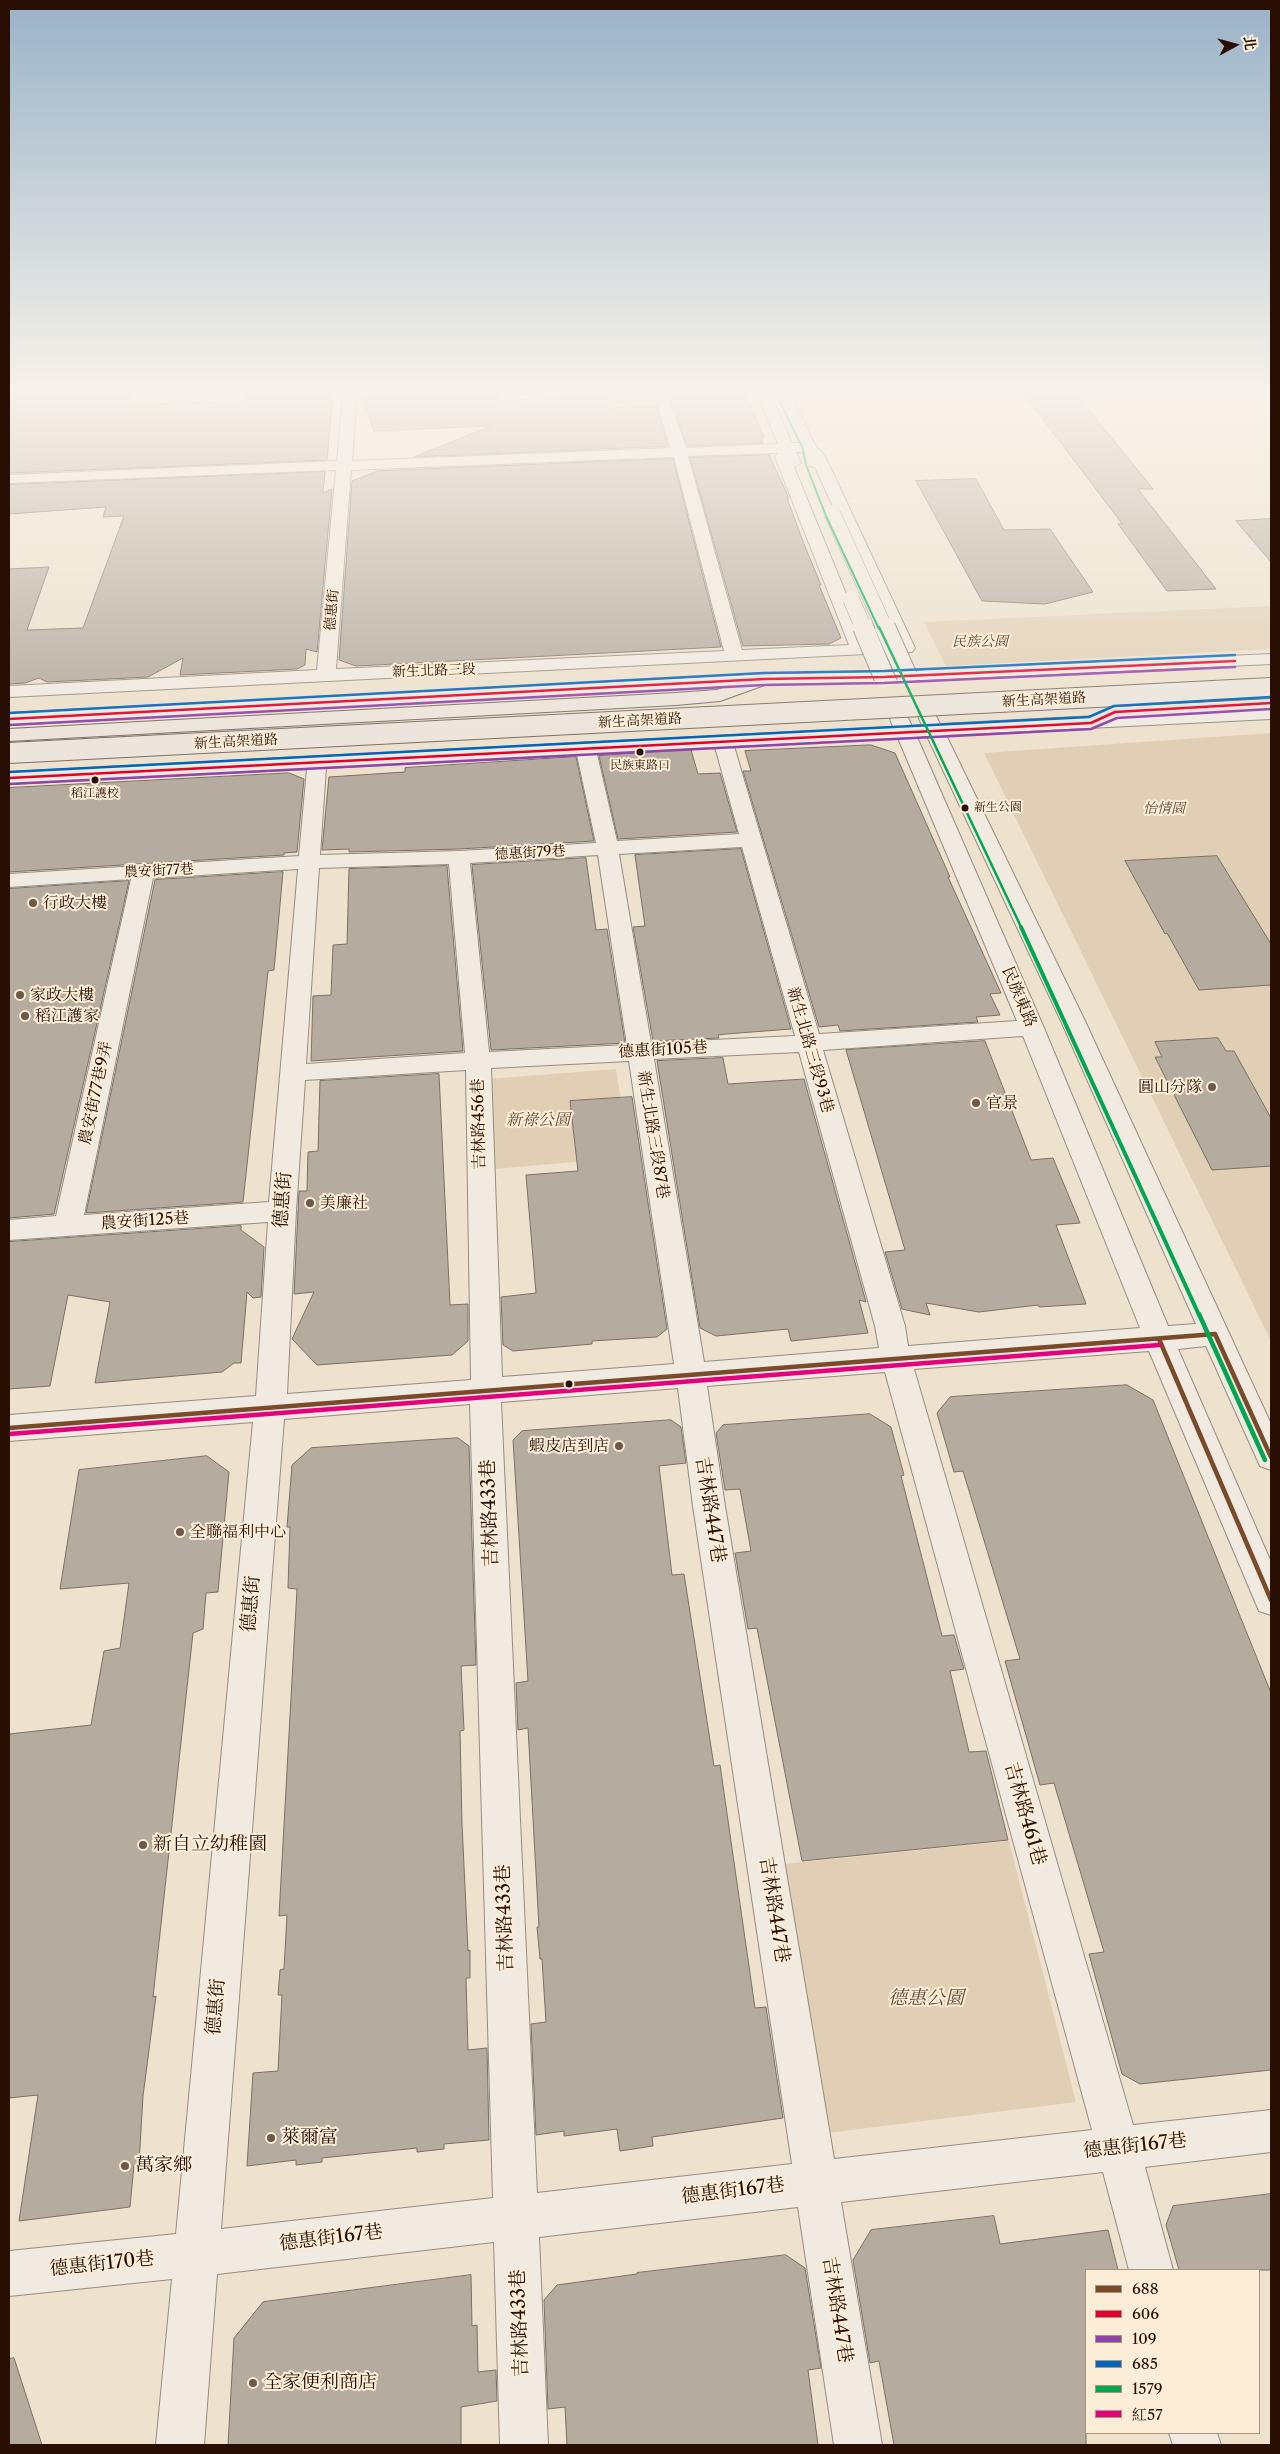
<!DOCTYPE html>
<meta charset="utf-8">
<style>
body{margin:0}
#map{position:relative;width:1280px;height:2454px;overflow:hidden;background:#eee1ce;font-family:"Libre Caslon Text","Noto Serif TC",serif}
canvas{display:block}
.frame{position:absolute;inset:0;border:10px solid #290f03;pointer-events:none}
.legend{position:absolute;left:1085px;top:2269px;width:175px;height:165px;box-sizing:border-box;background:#fcedd7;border:1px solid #a89482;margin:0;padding:6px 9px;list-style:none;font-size:15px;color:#290f03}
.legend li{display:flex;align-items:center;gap:10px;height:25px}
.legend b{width:25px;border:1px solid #a89482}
.north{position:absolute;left:1210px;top:20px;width:50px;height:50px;-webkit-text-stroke:4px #fcedd7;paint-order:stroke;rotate:83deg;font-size:14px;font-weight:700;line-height:20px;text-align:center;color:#290f03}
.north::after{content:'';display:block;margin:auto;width:18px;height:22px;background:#290f03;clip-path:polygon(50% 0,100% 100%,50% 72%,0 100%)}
</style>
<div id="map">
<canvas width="1280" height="2454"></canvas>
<div class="frame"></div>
<ul class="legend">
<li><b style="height:6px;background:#7a4b2a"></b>688</li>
<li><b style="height:6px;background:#e4002b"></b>606</li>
<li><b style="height:6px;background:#8e44ad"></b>109</li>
<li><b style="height:6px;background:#0065bd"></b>685</li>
<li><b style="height:6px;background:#00a651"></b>1579</li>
<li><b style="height:6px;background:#e5007d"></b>紅57</li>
</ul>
<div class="north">北</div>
</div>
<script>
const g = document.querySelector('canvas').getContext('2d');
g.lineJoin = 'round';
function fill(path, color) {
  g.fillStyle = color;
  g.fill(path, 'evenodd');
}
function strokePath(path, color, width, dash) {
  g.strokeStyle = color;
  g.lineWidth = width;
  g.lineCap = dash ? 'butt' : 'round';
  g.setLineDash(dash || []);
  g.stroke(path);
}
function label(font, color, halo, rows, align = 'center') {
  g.font = font + ' "Libre Caslon Text","Noto Serif TC",serif';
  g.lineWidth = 4;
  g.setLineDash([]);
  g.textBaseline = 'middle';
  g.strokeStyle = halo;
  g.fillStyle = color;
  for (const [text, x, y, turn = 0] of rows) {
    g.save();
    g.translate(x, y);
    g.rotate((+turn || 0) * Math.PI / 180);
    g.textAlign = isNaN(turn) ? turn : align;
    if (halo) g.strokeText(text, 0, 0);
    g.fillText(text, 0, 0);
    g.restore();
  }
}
const green = new Path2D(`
 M1271,606V649L946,666L924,622Z
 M1271,733V1341L984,753Z
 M616,1069L630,1157L495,1169L488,1079Z
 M1009,1841L1076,2102L827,2133L784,1864Z`);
const building = new Path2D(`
 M9,395H130L127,405L246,401L247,395H333L327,460L9,473Z
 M362,395H497L498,401L562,397L561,395H606L608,408L656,406L668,446L414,457L491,426L374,431Z
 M670,395H746L764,437L761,438L763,443L687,446Z
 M1025,395H1077L1153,489H1138L1216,589L1167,591L1118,524H1122Z
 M769,455L789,498H787L804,544L821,585H819L841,638L829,644L743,646L690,458Z
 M673,459L721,647L356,666L339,660L352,481L378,471Z
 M325,472L323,493L332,489L317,652L306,649L305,665L297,669L180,675L183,658L148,677L47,682L39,678L25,683L9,684V569L49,567L27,630L83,628L124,516L103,517L106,507L9,514V485Z
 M976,479L1004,530L1050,529L1093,592L1045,604L982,601L916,481Z
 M1271,519V562L1236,521Z
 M871,745L895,753L950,877H948L1001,993L990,994L1000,1015L976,1017L978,1022L840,1031L838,1025L819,1027L743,771H751L745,751Z
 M691,750L698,774L720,773L737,832L618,839L599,756Z
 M576,757L594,841L459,849L349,852V849L322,850L329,777L405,772V768Z
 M289,773L304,779L297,852L284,853V855L9,872V788Z
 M741,849L791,1029L726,1034L718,1035L719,1038L653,1041L633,927L645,926L635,855Z
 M1217,856L1271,944V985L1199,990L1167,933L1165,934L1125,861Z
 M586,858L596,930L607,929L625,1043L491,1050L472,865Z
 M447,866L463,1051L311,1061L313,996L331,995L333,945L347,944L349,869Z
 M283,872L274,970L268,971L243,1202L86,1213L155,880Z
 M129,881L54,1214L9,1218V889Z
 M1218,1038L1226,1051H1234L1271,1118V1166L1212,1170L1155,1057H1162L1155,1042Z
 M985,1041L1031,1160L1053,1158L1080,1223L1056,1225L1086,1304L1039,1307L1038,1305L979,1312L926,1303L930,1315L902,1309L885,1252L905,1250L846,1050Z
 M723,1058L728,1084L804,1079L866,1302L859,1300L868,1333L791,1341L788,1329L716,1336L700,1328L657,1061Z
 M439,1074L450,1305L468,1304V1341L452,1355L317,1365L292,1339L314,1292L294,1294L299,1191H307L308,1152L318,1151L320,1081Z
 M632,1097L667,1329L657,1337L592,1341V1344L513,1351L503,1345L501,1297L536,1293L526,1175L578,1171L570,1101Z
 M241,1226V1230L264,1247L261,1297L253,1298L247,1292L241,1363H234L222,1372L95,1383L110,1302L68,1295L50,1386L9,1389V1242Z
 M1127,1385L1153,1400L1271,1693V2070L1140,2084L1122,2074L1089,1954L1104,1952L1054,1783L1040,1785L1005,1661L1020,1659L963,1471L954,1472L937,1413L950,1397Z
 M870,1414L891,1427L904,1475L901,1476L942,1636L954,1635L964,1669L950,1671L969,1752L986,1751L1008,1840L802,1861L757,1628L748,1629L735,1553L751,1551L740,1489L725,1490L716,1433L723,1425Z
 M671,1420L681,1427L686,1463L659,1466L672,1575L684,1574L714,1766L720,1765L755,2008L766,2007L783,2118L652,2137L653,2146L620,2151L617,2129L564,2136V2131L536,2135L531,2024L546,2022L542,1959H540L537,1927H539L528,1728L518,1730L516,1683L528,1681L513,1440L522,1431Z
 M458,1438L469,1446L476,1665L461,1666L464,1730L460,1731L462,1824L468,1951L470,1950V1978H466L468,2050L487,2048L489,2140L444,2144V2149L417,2152V2148L322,2158V2162L296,2165V2160L247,2166L253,2073L278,2071L282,1995H278L280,1970L284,1969L287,1915L279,1916L297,1589L288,1588L290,1527H287L292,1465L311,1448Z
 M207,1456L229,1472L218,1592L206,1593L203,1629L193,1633L153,1997L156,1996L143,2096L139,2164L134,2165L130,2207L19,2221L38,2095L9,2098V1734L91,1725L104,1651L120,1648L129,1583L60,1589L79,1470Z
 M1271,2194V2270H1179L1166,2225L1173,2206Z
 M994,2216L1000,2244L1108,2230L1118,2270H1086V2445H894L879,2361L870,2363L853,2260L871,2230Z
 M786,2255L805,2268L821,2368L808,2370L818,2445H567L565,2407L548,2409L544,2300L557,2285L637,2274V2273Z
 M471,2275L472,2326L477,2325L478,2372L496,2370L497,2401L461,2407V2445H228L234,2338L263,2302Z
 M14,2358L42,2445H9V2359Z`);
const minor = new Path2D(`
 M343,395H357L352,461L671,448L654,395H668L686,448L778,444L757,395H771L792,443H800L777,395H791L815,445L825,456L915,648L912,652H900L897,648L815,467L807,466L803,452H796L801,463L794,467L869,650L866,654L9,697V686L317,670L336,470L9,483V475L337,461ZM778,453L775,457L849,645L742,650L688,456ZM674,457L724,651L336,669L351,470Z
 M1271,654V664L884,682L764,684L9,725V713L764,674L884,672Z
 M1271,707V719L946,735L1085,1021L1271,1424V1470L1260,1466L1206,1346L1178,1349L1271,1562V1615L1259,1611L1149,1351L914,1369L1133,2125L1271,2110V2152L1145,2167L1173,2270H1129L1103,2172L841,2202L882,2445H834L798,2207L539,2237L548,2445H500L494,2242L217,2274L204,2445H156L172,2279L9,2296V2251L176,2234L253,1422L9,1441V1415L256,1396L268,1222L9,1240V1220L56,1216L131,879L9,887V874L299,856L307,769L9,784V772L893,727L889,716L891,712H905L912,726L922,725L918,716L920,712H934L940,724ZM927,736L1061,1021L1196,1324L1168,1326L1044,1028L917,737ZM898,738L1017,1021L819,1034L734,746ZM715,747L739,834L617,841L597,754ZM577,755L596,843L459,851L320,855L326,768ZM742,847L795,1036L651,1043L619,854ZM598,855L627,1045L489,1052L470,863ZM449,864L465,1053L306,1064L319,868ZM298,869L269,1202L84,1215L153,878ZM1023,1036L1140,1328L908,1346L905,1326L823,1050ZM799,1052L875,1326L879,1348L704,1362L654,1059ZM629,1061L674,1364L502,1377L491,1068ZM466,1070L471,1380L287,1394L296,1211L305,1080ZM885,1372L1092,2130L834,2159L725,1506L707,1386ZM678,1388L693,1506L792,2164L537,2193L501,1402ZM470,1404L493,2198L221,2229L284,1419Z
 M1169,2433H1217L1221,2445H1173Z`);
const highway = new Path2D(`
 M764,674L770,675L773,679L770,683L720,701L676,705L9,741V729L676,693L717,690Z
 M1271,697V709L1119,717L1098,727H1084L1081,723L1084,719L1115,706Z`);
const minorBridgeFar1 = new Path2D(`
 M832,513L885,629
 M851,599L864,629`);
const minorBridge = new Path2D(`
 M863,627L884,677
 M885,627L907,676`);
const highwayBridge = new Path2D(`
 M9,753L1271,688`);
const bus1 = new Path2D(`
 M1159,1339L1271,1600
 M9,1428L1215,1334L1271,1457`);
const bus2 = new Path2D(`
 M9,719L764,679L884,677L1235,661
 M9,778L1091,723L1115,712L1271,703`);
const bus3 = new Path2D(`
 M9,725L764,685L884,683L1235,667
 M9,784L1091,729L1117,718L1271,709`);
const bus4 = new Path2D(`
 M9,713L764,673L884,671L1235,655
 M9,772L1089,717L1114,706L1271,697`);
const bus5Far3 = new Path2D(`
 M778,398L803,449L806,465L826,516L879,629`);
const bus5Far2 = new Path2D(`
 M879,627L1022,929`);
const bus5Far1 = new Path2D(`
 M1021,927L1199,1315`);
const bus5 = new Path2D(`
 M1199,1314L1265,1460`);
const bus6 = new Path2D(`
 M9,1434L1159,1345`);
const markers = [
 [640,752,4.5,"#290f03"],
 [95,780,4.5,"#290f03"],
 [965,808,4.5,"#290f03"],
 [33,903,5,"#6e584a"],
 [20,995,5,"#6e584a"],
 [25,1016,5,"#6e584a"],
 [1212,1087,5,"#6e584a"],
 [976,1103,5,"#6e584a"],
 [310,1203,5,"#6e584a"],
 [569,1384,4.5,"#290f03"],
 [619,1446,5,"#6e584a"],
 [180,1532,5,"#6e584a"],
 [143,1845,5,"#6e584a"],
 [271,2138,5,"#6e584a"],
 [125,2166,5,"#6e584a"],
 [253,2383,5,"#6e584a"]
];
const farBusnames = [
 ["民族東路口",640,766],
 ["稻江護校",95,794],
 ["新生公園",974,808,"left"]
];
const farStreetnames = [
 ["德惠街",332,610,-85],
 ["新生北路三段",434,671,-2],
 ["新生高架道路",1044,700,-3],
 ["新生高架道路",640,721,-3],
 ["新生高架道路",236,742,-3],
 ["德惠街79巷",530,853,-3],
 ["農安街77巷",159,871,-3]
];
const farParknames = [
 ["民族公園",980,642],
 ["怡情園",1164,809]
];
const poiNames = [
 ["行政大樓",43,903],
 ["家政大樓",30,995],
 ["稻江護家",35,1016],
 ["圓山分隊",1202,1087,"right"],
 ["官景",986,1103],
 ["美廉社",320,1203],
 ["蝦皮店到店",609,1446,"right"],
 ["全聯福利中心",190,1532]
];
const streetNames = [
 ["民族東路",1019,997,67],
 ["德惠街105巷",663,1050,-3],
 ["新生北路三段93巷",810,1050,74],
 ["農安街77巷9弄",96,1093,-78],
 ["吉林路456巷",479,1124,-91],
 ["新生北路三段87巷",653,1135,81],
 ["農安街125巷",145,1221,-4]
];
const parkNames = [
 ["新祿公園",538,1120]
];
const nearStreetnames = [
 ["德惠街",283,1200,-86],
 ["吉林路447巷",710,1510,81],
 ["吉林路433巷",490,1513,-92],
 ["德惠街",251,1604,-85],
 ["吉林路461巷",1025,1814,74],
 ["吉林路447巷",774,1910,81],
 ["吉林路433巷",505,1918,-92],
 ["德惠街",216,2007,-85],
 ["德惠街167巷",1135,2146,-6],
 ["德惠街167巷",733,2191,-7],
 ["德惠街167巷",331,2238,-7],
 ["德惠街170巷",102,2264,-6],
 ["吉林路447巷",837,2310,81],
 ["吉林路433巷",520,2323,-92]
];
const nearPoinames = [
 ["新自立幼稚園",153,1845],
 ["萊爾富",281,2138],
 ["萬家鄉",135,2166],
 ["全家便利商店",263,2383]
];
const nearParknames = [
 ["德惠公園",926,1999]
];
fill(green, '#e1cfb5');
fill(building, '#b5ab9e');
strokePath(building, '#7b7065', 1);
strokePath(minor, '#978c80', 2);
strokePath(highway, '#7b7065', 2);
fill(minor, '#f0eae0');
fill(highway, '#ede5db');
strokePath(minorBridgeFar1, '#978c80', 17, []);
strokePath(minorBridge, '#978c80', 22, []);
strokePath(highwayBridge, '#7b7065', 22, []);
strokePath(minorBridgeFar1, '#f0eae0', 16);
strokePath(minorBridge, '#f0eae0', 20);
strokePath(highwayBridge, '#ede5db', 20);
strokePath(bus1, '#7a4b2a', 4.5);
strokePath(bus2, '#e4002b', 2.5);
strokePath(bus3, '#8e44ad', 2.5);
strokePath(bus4, '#0065bd', 2.5);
strokePath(bus5Far3, '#00a651', 2);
strokePath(bus5Far2, '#00a651', 2.5);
strokePath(bus5Far1, '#00a651', 4);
strokePath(bus5, '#00a651', 4.5);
strokePath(bus6, '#e5007d', 4.5);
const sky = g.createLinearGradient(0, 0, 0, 739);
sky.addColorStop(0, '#9ab3c8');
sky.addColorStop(0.53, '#f7f2e9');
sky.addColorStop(1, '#f7f2e900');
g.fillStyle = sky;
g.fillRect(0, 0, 1280, 739);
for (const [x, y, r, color] of markers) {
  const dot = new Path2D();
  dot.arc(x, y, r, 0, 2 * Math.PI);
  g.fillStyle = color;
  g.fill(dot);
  strokePath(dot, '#fcedd7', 2);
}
label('12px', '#290f03', '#fcedd7', farBusnames);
label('14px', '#290f03', '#fcedd7', farStreetnames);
label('italic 14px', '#664d3a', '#fcedd7', farParknames);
label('16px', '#290f03', '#fcedd7', poiNames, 'left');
label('16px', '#290f03', '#fcedd7', streetNames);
label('italic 16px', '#664d3a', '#fcedd7', parkNames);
label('19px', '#290f03', '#fcedd7', nearStreetnames);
label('19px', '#290f03', '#fcedd7', nearPoinames, 'left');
label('italic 19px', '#664d3a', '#fcedd7', nearParknames);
</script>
